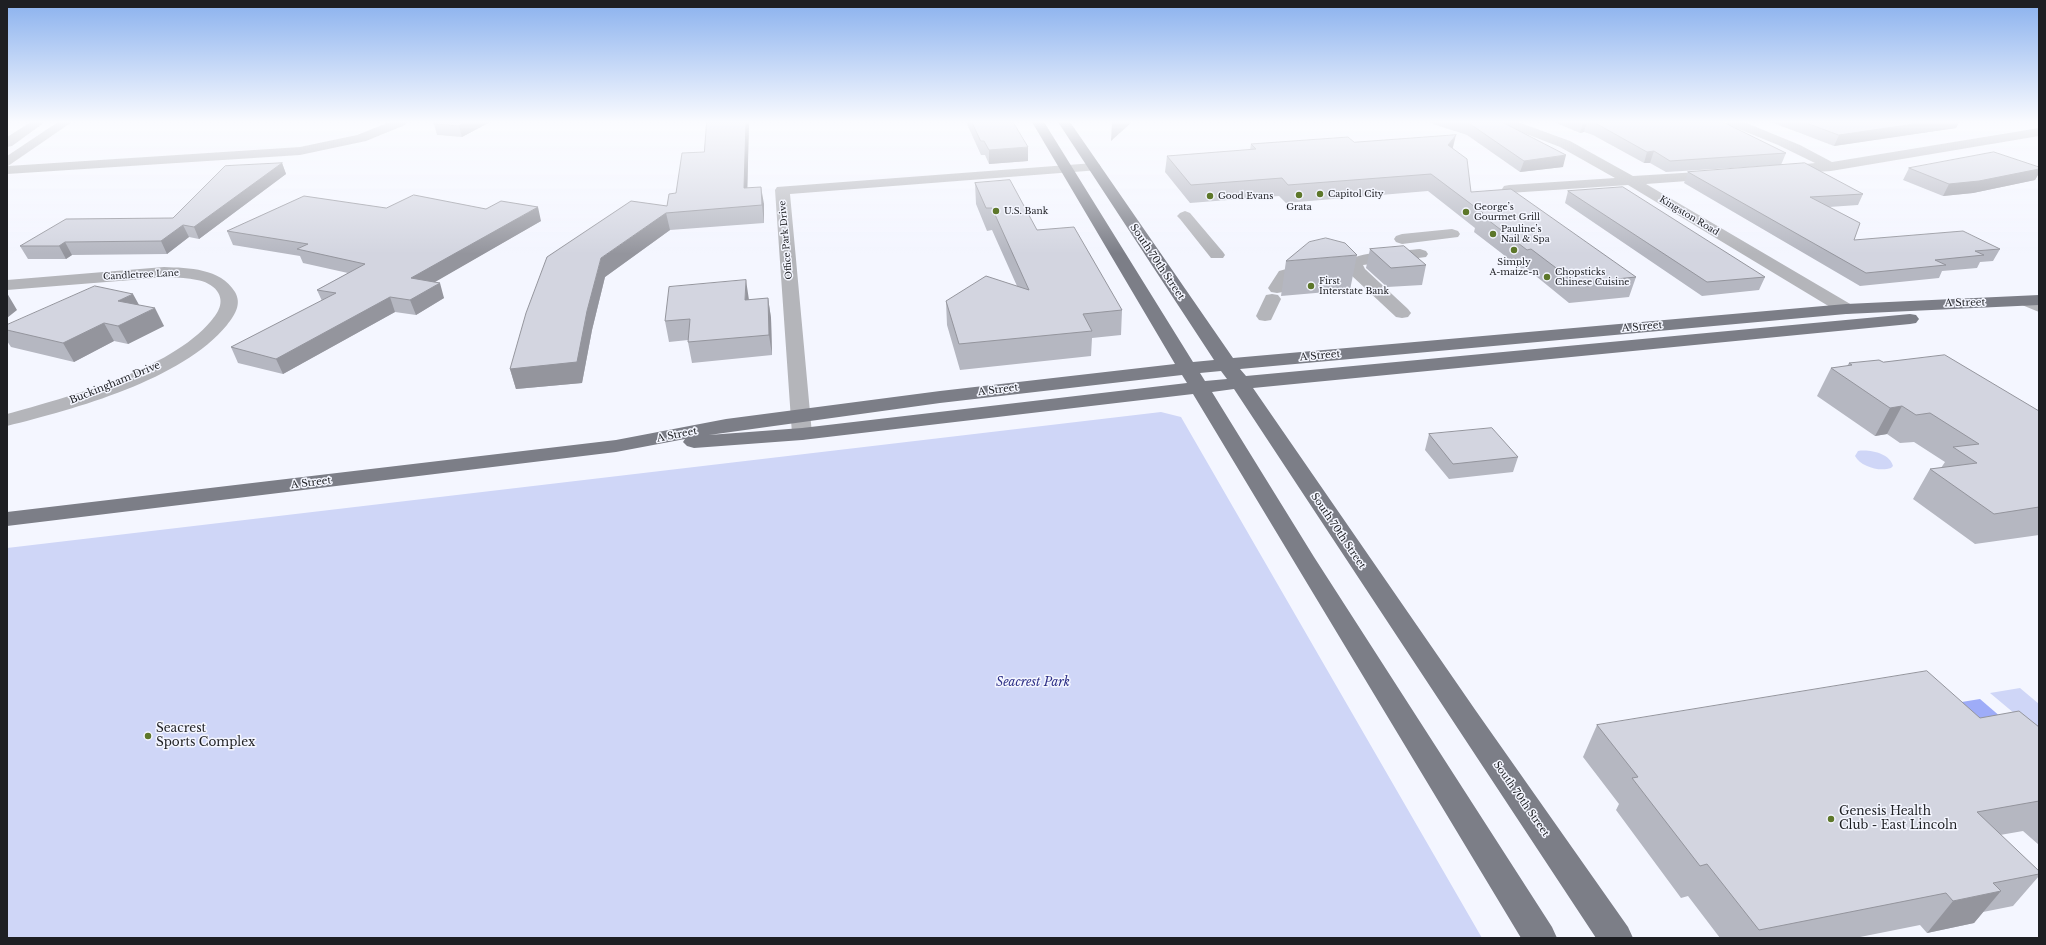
<!DOCTYPE html>
<meta charset="utf-8">
<style>
body{margin:0}
#map{position:relative;width:2046px;height:945px;overflow:hidden;background:#f4f6ff;font-family:"Libre Baskerville",serif}
canvas{display:block}
.frame{position:absolute;inset:0;border:8px solid #1e1f23;pointer-events:none}
</style>
<div id="map">
<canvas width="2046" height="945"></canvas>
<div class="frame"></div>
</div>
<script>
const g = document.querySelector('canvas').getContext('2d');
g.lineJoin = 'round';
function fill(path, color) {
  g.fillStyle = color;
  g.fill(path, 'evenodd');
}
function strokePath(path, color, width, dash) {
  g.strokeStyle = color;
  g.lineWidth = width;
  g.lineCap = dash ? 'butt' : 'round';
  g.setLineDash(dash || []);
  g.stroke(path);
}
function label(font, color, halo, rows, align = 'center') {
  g.font = font + ' "Libre Baskerville",serif';
  g.lineWidth = 3;
  g.setLineDash([]);
  g.textBaseline = 'middle';
  g.strokeStyle = halo;
  g.fillStyle = color;
  for (const [text, x, y, turn = 0] of rows) {
    g.save();
    g.translate(x, y);
    g.rotate((+turn || 0) * Math.PI / 180);
    g.textAlign = isNaN(turn) ? turn : align;
    if (halo) g.strokeText(text, 0, 0);
    g.fillText(text, 0, 0);
    g.restore();
  }
}
const green = new Path2D(`
 M1161,412L1181,417L1482,938H7V548Z
 M1858,451C1869,449 1890,453 1893,466L1891,468C1880,472 1861,467 1855,456Z
 M2020,688L2039,704V734L1990,693Z`);
const water = new Path2D(`
 M1980,699L2009,724L1919,709Z`);
const minor = new Path2D(`
 M31,122H45L12,146L7,147V137Z
 M58,122H72L8,166L300,147L357,135L390,122H407L405,125L366,141L300,155L7,174V156Z
 M1501,122H1518L1570,141L1633,176L1715,171L1720,172L1722,175L1720,178L1715,179L1646,184L1852,305L1855,309L1852,313L1846,314L1840,313L1628,185L1509,193L1504,192L1502,189L1504,186L1509,185L1615,178L1560,147L1503,125Z
 M1727,122H1744L1800,145L1832,162L2039,128V136L1831,171L1783,174L1778,173L1776,170L1778,167L1815,163L1778,145L1729,125Z
 M1094,163L1099,164L1101,167L1099,170L790,194L812,434L809,438L802,440L795,438L792,434L775,190L777,187Z
 M1185,211L1190,213L1223,252L1225,255L1223,258H1211L1180,219L1177,216L1180,213Z
 M1452,229L1458,231L1460,234L1458,237L1402,244L1396,242L1394,239L1396,236L1402,234Z
 M1420,249L1426,251L1428,254L1426,257L1363,265L1365,269L1408,309L1411,313L1408,317L1402,318L1396,317L1351,275L1346,263C1354,251 1404,251 1420,249Z
 M1312,262L1318,264L1320,267L1318,270L1291,278L1283,292L1277,293L1271,292L1268,288L1279,271Z
 M164,267C189,268 220,268 235,292C242,304 235,315 227,325C182,380 75,409 7,426V414C68,397 170,370 211,321C218,313 225,302 217,291C213,285 204,281 197,280C171,274 144,279 119,281C81,284 44,287 7,290V280Z
 M1272,294L1278,295L1281,299L1271,320L1265,321L1259,320L1256,316L1266,295Z
 M2028,296L2039,300V312L2022,305L2019,301L2022,297Z`);
const major = new Path2D(`
 M1032,122H1044L1193,362L1214,360L1058,122H1070L1233,358L1846,304L2039,295V305L1846,314L1240,369L1246,376L1910,314L1916,315L1919,319L1916,323L1910,324L1253,388L1476,711L1628,927L1633,938H1596L1234,389L1212,392L1314,557L1552,927L1557,938H1521L1193,394L802,440L694,448L687,446L683,442L685,439L616,452L7,526V512L616,440L726,419L940,391L1175,364ZM1221,371L1227,379L1205,381L1200,373ZM1182,375L1187,383L802,428L709,435L940,403Z`);
const wall = new Path2D(`
 M435,122H490L462,137L437,135L434,124Z
 M707,122H749L747,188L764,204V223L670,230L605,277L592,330L582,383L516,389L510,369L667,206L704,152Z
 M966,122H1013L1028,161L989,164L985,155H981Z
 M1427,122H1502L1563,167L1520,172L1467,135Z
 M1554,122H1723L1786,153L1781,165L1666,172L1650,163H1644L1593,135L1584,132L1580,133Z
 M1771,122H1959L1956,128L1834,146Z
 M1354,142L1453,149L1471,192L1636,277L1629,297L1569,303L1526,268L1521,269L1500,252L1474,232L1475,228L1428,191L1286,203L1279,196L1190,203L1165,172L1167,156L1250,150L1251,144Z
 M282,163L286,174L199,239L189,237L167,254L72,255L66,259H28L20,246L173,218Z
 M2039,167V173L2035,180L1973,193L1943,196L1903,180L1909,168Z
 M1688,172L1863,194L1858,205L1829,207L1854,240L2000,249L1993,261L1980,262L1977,268L1942,271L1939,278L1860,286L1684,183Z
 M975,183L1037,230L1122,310L1121,335L1092,338L1091,356L960,370L947,325L946,301L1017,286L992,230L987,231L976,204Z
 M1568,191L1765,277L1759,290L1702,296L1565,203Z
 M386,208L541,221L434,282L444,298L416,315L395,312L283,374L238,363L231,347L322,301L317,290L348,273L303,263L300,256L233,245L227,231Z
 M1370,249L1426,265L1422,285L1387,287L1366,268Z
 M1357,255L1350,290L1281,296L1286,261Z
 M768,298L771,318L772,355L692,363L688,342V340L669,342L665,321L749,300Z
 M139,305L164,326L128,344L114,341L74,362L11,347L7,341V325Z
 M1883,362L2039,411V535L1975,544L1913,499L1930,469L1941,468L1945,462L1914,442L1900,443L1887,434L1875,436L1817,396L1831,368L1847,366L1849,363Z
 M1429,434L1518,457L1513,472L1449,479L1425,450Z
 M1980,718L2039,727V845L2023,831L2000,835L2039,871V876L2013,906L1983,912L1974,923L1927,933L1920,925L1855,938H1720L1688,896L1681,898L1616,810L1619,804L1583,757L1597,725Z`);
const shadedWall = new Path2D(`
 M466,122H490L462,137L459,126Z
 M746,122H749L747,205L744,188Z
 M1112,122H1132L1111,141Z
 M1583,122H1587L1584,132L1580,133Z
 M1928,122H1959L1956,128L1834,146L1839,135Z
 M1456,135L1452,151L1448,145Z
 M1028,147V161L989,164V150Z
 M1654,151L1650,163H1644L1647,152Z
 M1566,155L1563,167L1520,172L1524,161Z
 M282,163L286,174L199,239L194,227Z
 M2039,169V173L2035,180L1973,193L1943,196L1949,184Z
 M761,187L764,204V223L762,205Z
 M538,207L541,221L416,293L411,278Z
 M666,213L670,230L605,277L592,330L582,383L516,389L510,369L587,311L601,258Z
 M183,225L189,237L167,254L161,241Z
 M65,242L72,255L66,259L59,246Z
 M746,280L749,300H745Z
 M440,283L444,298L416,315L410,300Z
 M7,293L17,310L7,318Z
 M133,294L143,312L118,301Z
 M390,297L395,312L283,374L276,359Z
 M768,298L771,318L772,355L769,335Z
 M155,308L164,326L128,344L118,326Z
 M104,323L114,341L74,362L63,343Z
 M1902,406L1887,434L1875,436L1890,408Z
 M2001,891L1974,923L1927,933L1953,901Z`);
const building = new Path2D(`
 M435,122H466L459,126L434,124Z
 M707,122H746L744,188L761,187L762,205L666,213L601,258L587,311L577,362L510,369L526,313L547,257L631,201L667,206L669,194L676,193L682,153L704,152Z
 M972,122H1013L1028,147L989,150L984,141H981Z
 M1464,122H1502L1566,155L1524,161L1470,124Z
 M1590,122H1723L1786,153L1670,161L1654,151L1647,152L1597,124Z
 M1804,122H1928L1839,135Z
 M1456,135L1448,145L1467,159L1471,192L1511,189L1636,277L1576,283L1531,249L1527,250L1505,233L1479,213H1483L1431,174L1288,185L1282,178L1191,185L1167,156L1256,149L1251,144L1348,137L1354,142Z
 M1994,152L2039,167V169L1979,181L1949,184L1909,168Z
 M282,163L194,227L183,225L161,241L65,242L59,246H20L66,219L173,218L225,166Z
 M1805,163L1863,194L1810,197L1860,223L1854,240L1963,231L2000,249L1975,251L1984,255L1935,260L1946,265L1866,273L1688,172Z
 M1010,180L1037,230L1074,227L1122,310L1083,314L1092,331L959,344L946,301L986,276L1029,290L992,208H986L975,183Z
 M1623,187L1765,277L1707,282L1568,191Z
 M414,195L486,209L501,201L538,207L411,278L440,283L410,300L390,297L276,359L231,347L336,293L317,290L365,264L297,249L308,244L227,231L304,196L386,208Z
 M1326,238L1345,243L1357,255L1286,261L1309,242Z
 M1404,246L1426,265L1391,268L1370,249Z
 M746,280L745,300L768,298L769,335L688,342L690,319L665,321L669,287Z
 M95,286L133,294L118,301L155,308L118,326L104,323L63,343L7,330V325Z
 M1945,355L2039,411V507L1994,514L1930,469L1977,463L1953,447L1979,444L1930,413L1916,415L1902,406L1890,408L1831,368L1852,365L1849,363L1879,360L1883,362Z
 M1492,428L1518,457L1453,464L1429,434Z
 M1927,671L1980,718L2019,711L2039,727V801L1977,812L2039,871V874L1993,883L2001,891L1953,901L1946,893L1759,930L1707,864L1700,866L1632,778L1638,777L1597,725Z`);
const markers = [
 [1320,194,4,"#5d772a"],
 [1299,195,4,"#5d772a"],
 [1210,196,4,"#5d772a"],
 [996,211,4,"#5d772a"],
 [1466,212,4,"#5d772a"],
 [1493,234,4,"#5d772a"],
 [1514,250,4,"#5d772a"],
 [1547,277,4,"#5d772a"],
 [1311,286,4,"#5d772a"],
 [148,736,4,"#5d772a"],
 [1831,819,4,"#5d772a"]
];
const farPoinames = [
 ["Capitol City",1328,194],
 ["Good Evans",1218,196],
 ["Grata",1299,207,"center"],
 ["George’s",1474,207],
 ["Gourmet Grill",1474,217],
 ["U.S. Bank",1004,211],
 ["Pauline’s",1501,229],
 ["Nail & Spa",1501,239],
 ["Simply",1514,262,"center"],
 ["A-maize-n",1514,272,"center"],
 ["Chopsticks",1555,272],
 ["Chinese Cuisine",1555,282],
 ["First",1319,281],
 ["Interstate Bank",1319,291]
];
const farStreetnames = [
 ["Kingston Road",1689,216,31],
 ["Office Park Drive",786,240,-95],
 ["Candletree Lane",141,275,-3]
];
const streetNames = [
 ["South 70th Street",1157,262,56],
 ["A Street",1965,303,-1],
 ["A Street",1642,327,-5],
 ["A Street",1320,356,-5],
 ["Buckingham Drive",115,383,-22],
 ["A Street",998,390,-7],
 ["A Street",677,435,-11],
 ["A Street",311,483,-7],
 ["South 70th Street",1338,531,56],
 ["South 70th Street",1521,799,55]
];
const nearParknames = [
 ["Seacrest Park",1033,683]
];
const nearPoinames = [
 ["Seacrest",156,729],
 ["Sports Complex",156,743],
 ["Genesis Health",1839,812],
 ["Club - East Lincoln",1839,826]
];
fill(green, '#cfd6f7');
fill(water, '#9eacf8');
fill(minor, '#b4b5ba');
fill(major, '#7c7e87');
fill(wall, '#b5b7c1');
fill(shadedWall, '#94959d');
fill(building, '#d3d5e0');
strokePath(building, '#94959d', 1);
const sky = g.createLinearGradient(0, 0, 0, 254);
sky.addColorStop(0, '#8ab1ee');
sky.addColorStop(0.48, '#fafbff');
sky.addColorStop(1, '#fafbff00');
g.fillStyle = sky;
g.fillRect(0, 0, 2046, 254);
for (const [x, y, r, color] of markers) {
  const dot = new Path2D();
  dot.arc(x, y, r, 0, 2 * Math.PI);
  g.fillStyle = color;
  g.fill(dot);
  strokePath(dot, '#f4f6ff', 1.5);
}
label('9px', '#1e1f23', '#f4f6ff', farPoinames, 'left');
label('9px', '#1e1f23', '#f4f6ff', farStreetnames);
label('10px', '#1e1f23', '#f4f6ff', streetNames);
label('italic 12px', '#2e3087', '#f4f6ff', nearParknames);
label('12px', '#1e1f23', '#f4f6ff', nearPoinames, 'left');
</script>
